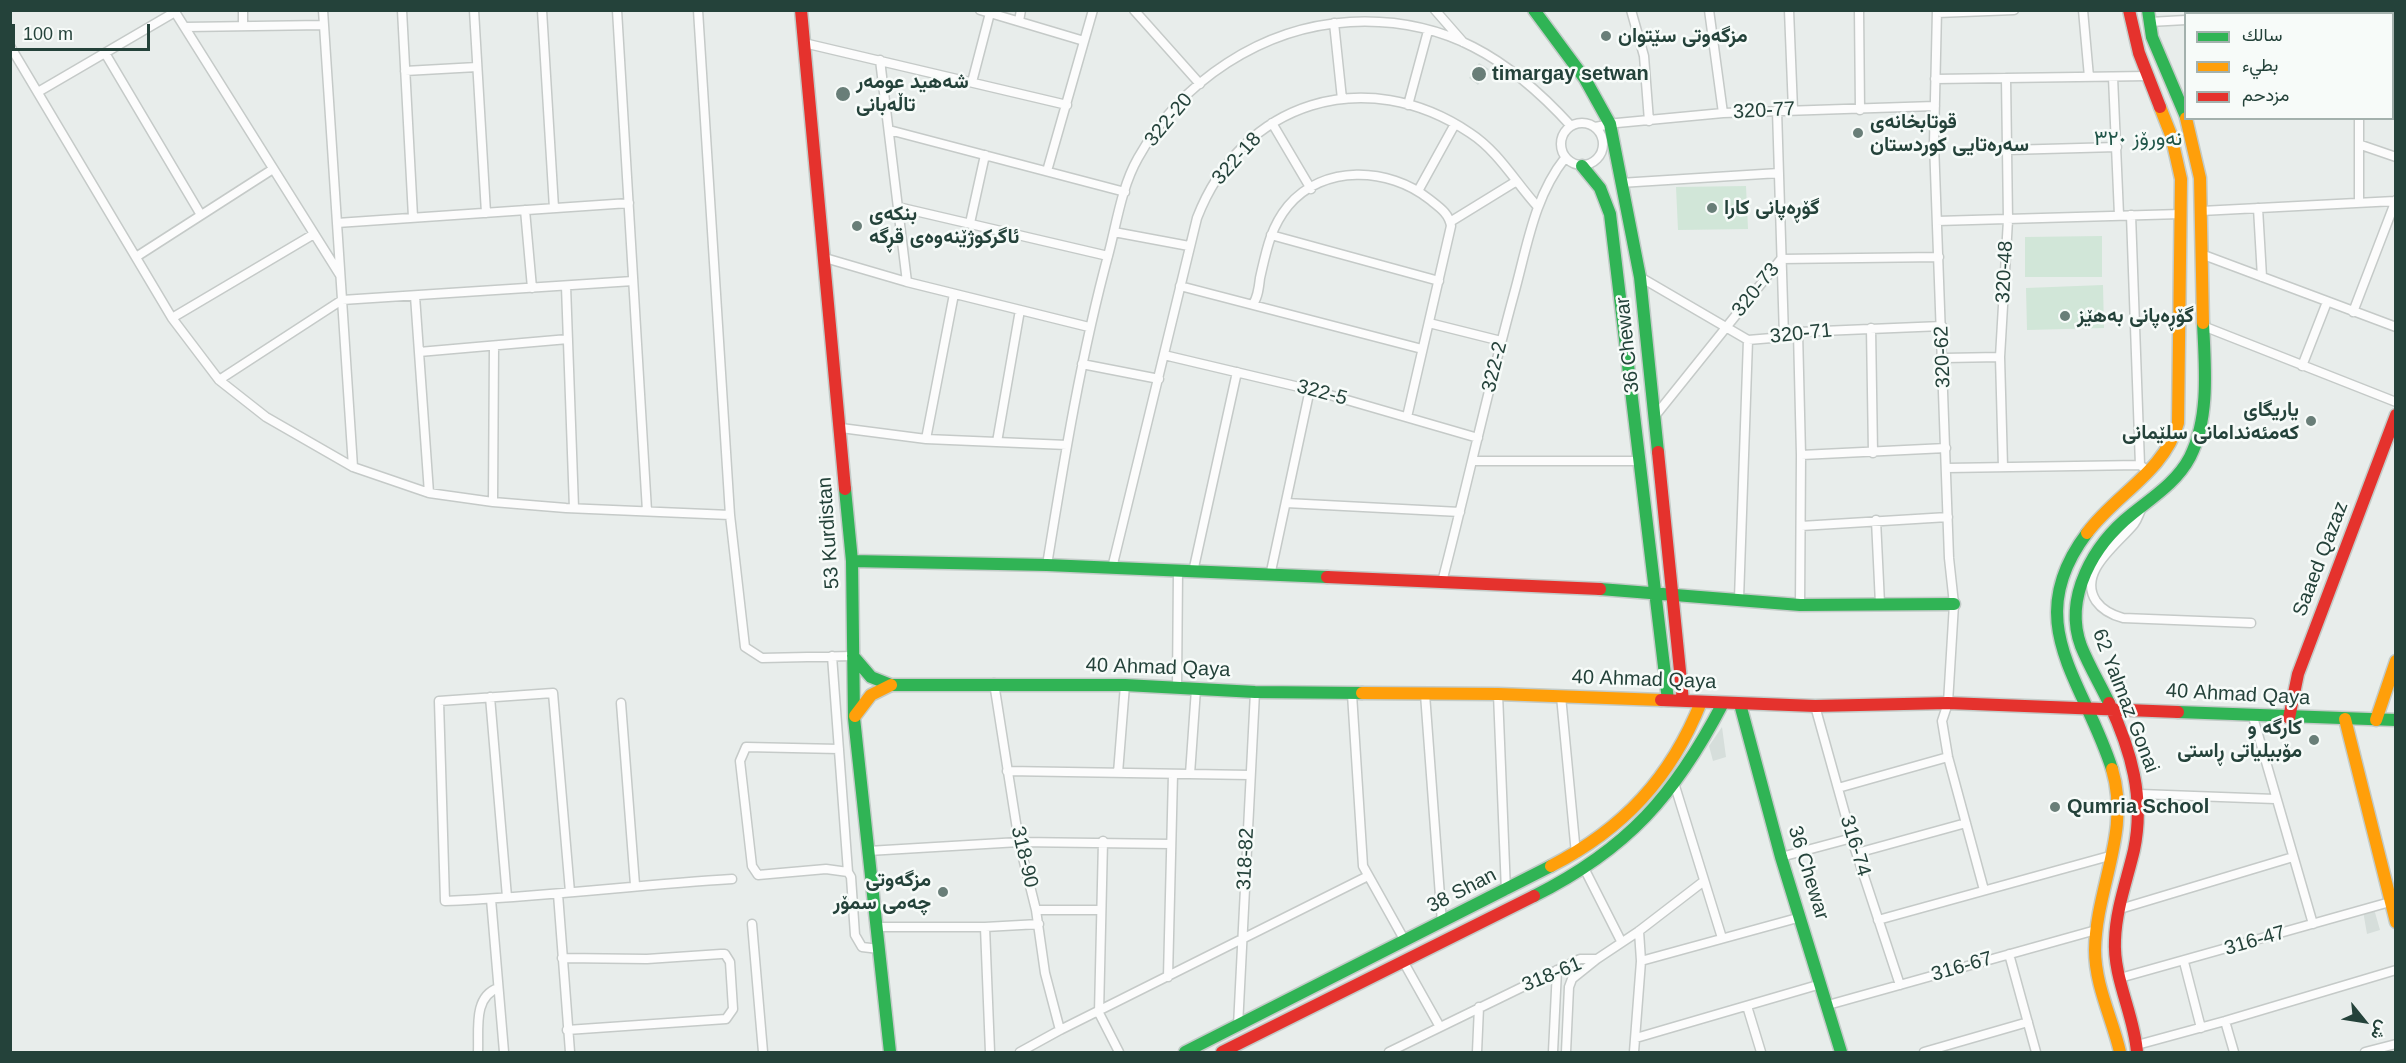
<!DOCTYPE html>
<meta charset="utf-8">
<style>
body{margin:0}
#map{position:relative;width:2406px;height:1063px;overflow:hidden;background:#e8edeb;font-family:Arial,Vazirmatn,sans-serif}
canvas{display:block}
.frame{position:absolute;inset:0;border:12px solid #24423a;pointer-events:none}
.legend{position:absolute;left:2184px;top:12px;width:210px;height:108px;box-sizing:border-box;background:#f7fbf9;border:2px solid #a3b1ad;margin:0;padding:8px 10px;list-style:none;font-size:18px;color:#24423a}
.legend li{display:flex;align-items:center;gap:12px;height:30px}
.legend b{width:30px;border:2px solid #a3b1ad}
.north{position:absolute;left:2334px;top:991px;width:60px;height:60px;-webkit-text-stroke:4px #f7fbf9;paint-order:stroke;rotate:120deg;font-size:16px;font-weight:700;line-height:24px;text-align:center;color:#24423a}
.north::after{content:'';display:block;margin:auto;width:21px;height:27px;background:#24423a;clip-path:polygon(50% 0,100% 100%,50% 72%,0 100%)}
.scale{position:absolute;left:12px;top:24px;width:138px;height:27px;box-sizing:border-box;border:3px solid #24423a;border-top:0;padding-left:8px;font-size:18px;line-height:21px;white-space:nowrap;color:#24423a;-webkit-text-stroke:4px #f7fbf9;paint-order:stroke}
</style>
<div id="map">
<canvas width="2406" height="1063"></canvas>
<div class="frame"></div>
<ul class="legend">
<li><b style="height:8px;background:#30b455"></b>سالك</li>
<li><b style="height:8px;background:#ff9f0a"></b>بطيء</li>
<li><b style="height:8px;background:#e5322d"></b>مزدحم</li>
</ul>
<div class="north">ش</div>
<div class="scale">100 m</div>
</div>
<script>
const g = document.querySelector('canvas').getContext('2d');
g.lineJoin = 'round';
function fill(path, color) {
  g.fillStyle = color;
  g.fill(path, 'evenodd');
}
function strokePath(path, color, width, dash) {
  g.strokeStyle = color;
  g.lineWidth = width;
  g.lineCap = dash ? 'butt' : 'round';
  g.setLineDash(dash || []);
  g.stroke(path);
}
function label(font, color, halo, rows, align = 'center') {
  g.font = font + ' Arial,Vazirmatn,sans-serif';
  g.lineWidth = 5;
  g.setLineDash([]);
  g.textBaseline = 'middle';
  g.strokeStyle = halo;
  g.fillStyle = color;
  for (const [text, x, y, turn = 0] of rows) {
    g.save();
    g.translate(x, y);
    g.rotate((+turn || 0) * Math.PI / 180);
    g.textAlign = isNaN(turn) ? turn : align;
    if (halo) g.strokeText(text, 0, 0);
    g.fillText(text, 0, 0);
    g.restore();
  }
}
const built = new Path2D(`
 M1479,63L1489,69L1478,85L1469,78Z
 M1722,727L1726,757L1713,761L1709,746Z
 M2374,909L2380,930L2367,934L2363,911Z`);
const green = new Path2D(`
 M1746,186L1748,229L1678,230L1676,187Z
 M2102,236V277H2025V237Z
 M2103,285L2104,328L2027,330L2026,288Z`);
const street = new Path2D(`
 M243,10V26
 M323,10L353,467
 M402,10L413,217
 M474,10L486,213
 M542,10L554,208
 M617,10L647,511
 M698,10L730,515L745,647L762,658L853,656
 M980,10L1084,41
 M1134,10L1200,84
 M1435,10L1463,42
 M1631,10L1644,56L1649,121
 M1709,10L1723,113
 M1789,10L1793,110
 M1859,10L1860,110
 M1937,10L1934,143L1949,558L1954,604L1948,703L1942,721L1948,757L1984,890
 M2083,10L2089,77
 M2284,10V14
 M1937,13L2014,10
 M2348,14L2360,10
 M1019,21L1021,10
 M2149,22L2186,20
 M1334,23L1342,99
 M185,27L324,25
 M804,43L1067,105
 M10,46L172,318L219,380L266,417L353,467L429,493L493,502L566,508L730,515
 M105,53L201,215
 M880,60L907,282
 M2392,70L2396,68
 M405,71L477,67
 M2113,77L2119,215
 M1935,79L2148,76
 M972,82L990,13
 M38,92L175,12L340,275
 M1408,105L1428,31
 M1777,110L1784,337
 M2359,118V203
 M1561 144a21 21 0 1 1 42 0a21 21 0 1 1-42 0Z
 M1272,123L1311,189
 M1595,127L1617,123L1723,113L1935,106
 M889,130L1125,192
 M2361,145L2396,157
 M2007,150L2117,147
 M1047,171L1093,10
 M1620,183L1779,173
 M1418,191L1455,124
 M898,207L1108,256
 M2258,208L2262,277
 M525,210L532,288
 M2201,211L2395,201
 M2131,215L2140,465
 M1937,221L2181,214
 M1450,222L1515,182
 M337,223L629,203
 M970,223L985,155
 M1114,232L1189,246
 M1271,235L1439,281
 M2201,254L2396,327
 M136,257L273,169
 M825,258L907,282L1089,327
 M1640,277L1748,340L1784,337L1798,332L1942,326
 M566,286L574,508
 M1180,286L1422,349
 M415,296L429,493
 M1253,304C1258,297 1259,287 1260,278C1266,252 1270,228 1288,206C1323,164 1389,167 1429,199C1439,207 1449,213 1451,226L1407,417
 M2353,312L2396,200
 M172,318L314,234
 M1429,323L1501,341
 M2203,326L2396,402
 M1871,328L1873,453
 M1798,332L1801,455L1800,605
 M419,352L568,339
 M1164,355L1316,391L1478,438
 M1944,358L2000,357
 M1082,364L1159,379
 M2302,366L2327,302
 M219,380L342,300L633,281
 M1655,416L1781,259L1939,257
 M841,428L926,439L1067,445
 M926,439L954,294
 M997,442L1020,310
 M1801,455L1946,448
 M1473,461H1640
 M2003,467L2000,357L2008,220L2006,78
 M1947,468L2140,465L2144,468
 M493,502L494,346
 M1286,503L1460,512
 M2142,508C2139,513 2138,519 2134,524C2118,544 2077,572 2096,601C2103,611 2112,615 2123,618L2251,623
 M1876,520L1880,604
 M1801,526L1948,517
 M1047,565C1064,460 1081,355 1109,252C1117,221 1122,186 1138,158C1181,81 1262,27 1350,22C1445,17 1510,59 1571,126
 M1112,568L1197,218C1242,101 1366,63 1470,133C1498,151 1516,183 1538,207
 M1193,572L1237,372
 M1270,576L1310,389
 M1442,582C1467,486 1488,389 1514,294C1527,247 1534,197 1565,158
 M1739,599L1748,340
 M832,656L848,872
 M994,683L1019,842L1036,910L1045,973L1060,1030
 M1177,688L1178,571
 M1352,694L1363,866L1405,941
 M1425,694L1442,923
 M1498,694L1506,891
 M1561,696L1576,854
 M490,697L507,897
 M621,703L635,885
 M1815,706L1854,846L1900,985
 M2253,717L2313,924
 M839,749L746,747L740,761L752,866L758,875L826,869L848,872L851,877L855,935L862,947L879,949
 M1007,771L1250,775
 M1118,773L1125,685
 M1190,774L1196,689
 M1675,786L1722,938
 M1838,788L1948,757
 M2140,794L2275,799
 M1103,841L1099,1013L1119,1052
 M868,851L1019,842L1171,844
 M1857,853L1966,823
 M1781,857L1852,838
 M1584,868L1621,941
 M570,892L553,693L439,701L445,901C541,897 636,885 732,879
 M558,894L570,1052
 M491,899L504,1052
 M2120,909L2293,857
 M1036,910H1101
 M1878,920L2113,855
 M752,924L763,1052
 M877,927H985L1039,924
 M985,927L990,1052
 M2009,954L2036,1052
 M562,958L647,959L721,954H725L730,962L733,1009L726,1019L567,1030
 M1403,961L1440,1027
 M1641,961L1801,917
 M2184,962L2201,1028
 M1168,977L1173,774
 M2120,978L2390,902
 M1828,1005L2096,930
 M1747,1006L1761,1052
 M2225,1021L2234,1052
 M1238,1026L1255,692
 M1636,1038L1821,984
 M2137,1045L2225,1021L2396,970
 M478,1052C479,1029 473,997 498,988
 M1020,1052L1060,1030L1368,876
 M1389,1052L1580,959H1597L1639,931L1704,881
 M1477,1052L1479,1007
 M1553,1052L1557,970
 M1566,1052L1569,987L1572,979L1597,959
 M1634,1052L1641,961L1639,931
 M1924,1052L2028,1022
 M2365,1052L2396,1044`);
const fast = new Path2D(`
 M1534,10L1585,79L1610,124L1640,277L1658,452
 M2148,10L2152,37L2186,117
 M1582,166L1600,188L1610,214L1668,700
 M845,489L852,561L854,718L890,1052
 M2087,533C2019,623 2084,680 2112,769
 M852,561L1047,565L1327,577
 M1600,589L1800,605L1954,604
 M853,656L871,677L891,685H1125L1255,692L1362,693
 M2109,703C2100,684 2089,666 2081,646C2063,597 2094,544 2132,514C2153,497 2177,482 2190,457C2210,417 2205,366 2203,323
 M1740,704L1781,857L1841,1052
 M2178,712L2396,720
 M1534,896C1628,849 1675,795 1723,703
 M1185,1052L1551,866`);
const slow = new Path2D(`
 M2186,118L2200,178L2203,323
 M2087,533C2116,494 2165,471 2178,423L2181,179L2171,135L2160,107
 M1362,693L1498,694L1661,700
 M855,716L871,695L891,685
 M2345,719L2396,922
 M2376,720L2396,661
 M2112,769C2131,832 2096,887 2095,950C2095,985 2112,1018 2120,1052
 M1551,866C1623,829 1671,778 1701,702`);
const jam = new Path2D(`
 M801,10L845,489
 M2129,10L2139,53L2160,107
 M1658,452L1683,701
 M1327,577L1600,589
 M1661,700L1815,706L1948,703L2178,712
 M2109,703C2131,750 2145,798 2134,850C2127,880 2116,909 2115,940C2113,978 2134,1014 2137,1052
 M2289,718L2298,674L2396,415
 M1222,1052L1534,896`);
const markers = [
 [1606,36,6,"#697e78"],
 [1479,74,8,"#697e78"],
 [843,94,8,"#697e78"],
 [1858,133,6,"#697e78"],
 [1712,208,6,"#697e78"],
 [857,226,6,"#697e78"],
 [2065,316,6,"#697e78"],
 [2311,421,6,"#697e78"],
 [2314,740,6,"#697e78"],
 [2055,807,6,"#697e78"],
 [943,892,6,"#697e78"]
];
const poiNames = [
 ["مزگەوتی سێتوان",1618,36],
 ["timargay setwan",1492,74],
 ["شەهید عومەر",856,82],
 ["تاڵەبانی",856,105],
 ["قوتابخانەی",1870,122],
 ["سەرەتایی کوردستان",1870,145],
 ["گۆڕەپانی کارا",1724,208],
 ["بنکەی",869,214],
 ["ئاگرکوژێنەوەی قڕگە",869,237],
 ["گۆڕەپانی بەهێز",2077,316],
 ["یاریگای",2299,410,"right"],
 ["کەمئەندامانی سلێمانی",2299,433,"right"],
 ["کارگە و",2302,728,"right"],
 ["مۆبیلیاتی ڕاستی",2302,751,"right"],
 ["Qumria School",2067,807],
 ["مزگەوتی",931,880,"right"],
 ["چەمی سمۆر",931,903,"right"]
];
const streetNames = [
 ["320-77",1764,111,-3],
 ["322-20",1169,120,-50],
 ["322-18",1237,159,-48],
 ["320-48",2005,272,-87],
 ["320-73",1756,290,-51],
 ["320-71",1801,334,-6],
 ["36 Chewar",1628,345,-96],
 ["320-62",1943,357,-92],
 ["322-2",1495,367,-76],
 ["322-5",1322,393,15],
 ["53 Kurdistan",829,533,-94],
 ["Saaed Qazaz",2321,559,-69],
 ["40 Ahmad Qaya",1158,668,2],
 ["40 Ahmad Qaya",1644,680,2],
 ["40 Ahmad Qaya",2238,695,3],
 ["62 Yalmaz Gonai",2125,701,69],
 ["316-74",1855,846,73],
 ["318-90",1024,857,77],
 ["318-82",1246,859,-87],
 ["36 Chewar",1808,873,73],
 ["38 Shan",1462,891,-27],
 ["316-47",2255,941,-16],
 ["316-67",1962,967,-16],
 ["318-61",1552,975,-22]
];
const neighbourhoodNames = [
 ["نەورۆز ٣٢٠",2138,139]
];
fill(built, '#d6dedb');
fill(green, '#d1e6d8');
strokePath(street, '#c5cac8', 11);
strokePath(fast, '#c3cbc8', 15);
strokePath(slow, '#c3cbc8', 15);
strokePath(jam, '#c3cbc8', 15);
strokePath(street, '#fcfcfc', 8);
strokePath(fast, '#30b455', 12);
strokePath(slow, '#ff9f0a', 12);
strokePath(jam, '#e5322d', 12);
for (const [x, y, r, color] of markers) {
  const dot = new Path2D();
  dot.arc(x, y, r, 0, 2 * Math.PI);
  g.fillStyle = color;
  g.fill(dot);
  strokePath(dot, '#f7fbf9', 2);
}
label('bold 20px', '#24423a', '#f7fbf9', poiNames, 'left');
label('20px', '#24423a', '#f7fbf9', streetNames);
label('21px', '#1f5548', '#f7fbf9', neighbourhoodNames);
</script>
